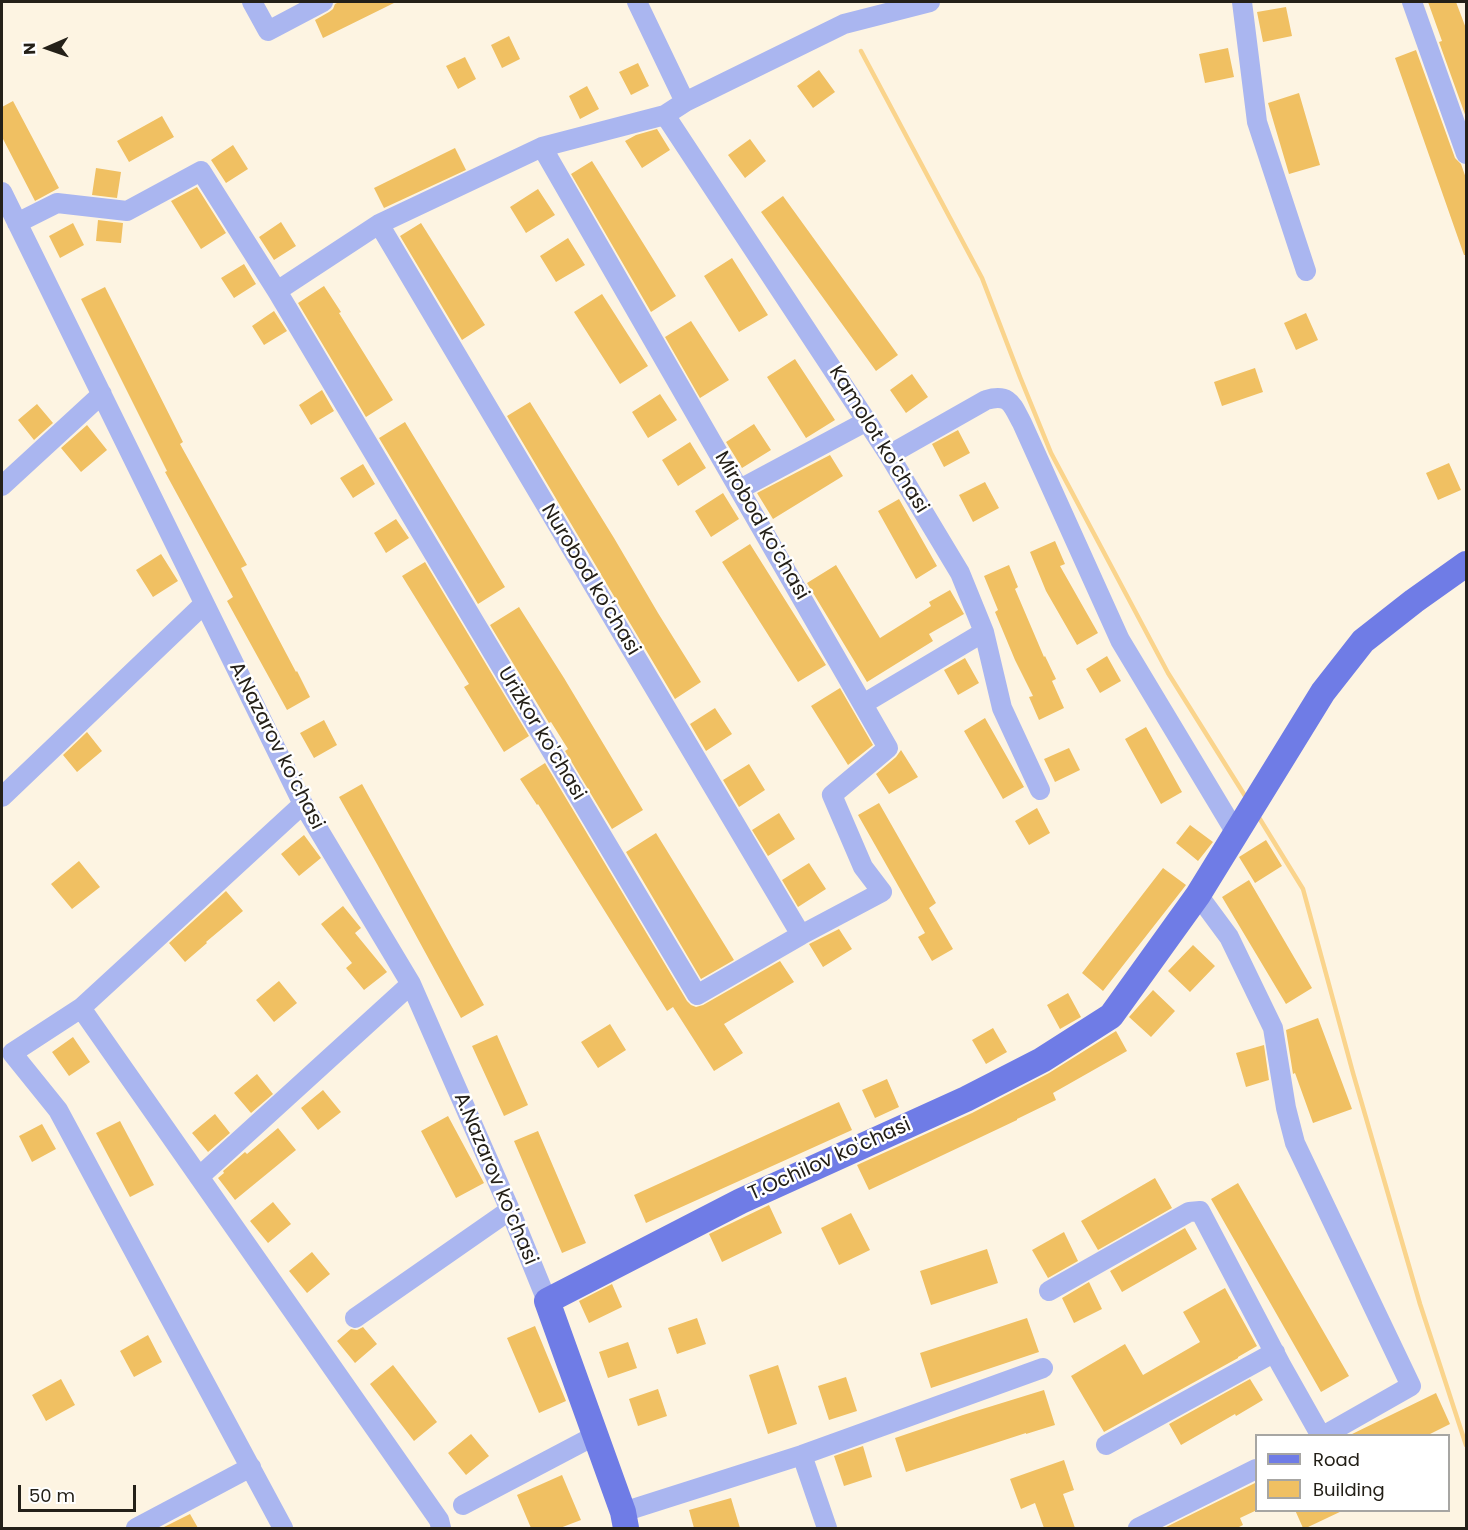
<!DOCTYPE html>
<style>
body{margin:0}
#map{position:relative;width:1468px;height:1530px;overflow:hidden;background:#fdf4e2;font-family:Poppins,sans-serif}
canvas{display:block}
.frame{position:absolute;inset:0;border:3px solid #242018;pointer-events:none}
.legend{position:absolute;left:1255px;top:1434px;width:195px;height:78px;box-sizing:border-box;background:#fff;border:2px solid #a7a6a3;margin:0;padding:8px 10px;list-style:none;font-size:18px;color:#242018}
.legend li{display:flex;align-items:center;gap:12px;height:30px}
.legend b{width:30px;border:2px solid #a7a6a3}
.north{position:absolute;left:18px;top:18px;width:60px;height:60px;-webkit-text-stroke:4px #fff;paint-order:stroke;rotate:268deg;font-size:16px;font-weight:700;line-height:24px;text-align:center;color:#242018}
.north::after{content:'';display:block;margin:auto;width:21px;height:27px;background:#242018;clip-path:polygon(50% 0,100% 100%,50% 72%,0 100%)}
.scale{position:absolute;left:18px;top:1485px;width:118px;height:27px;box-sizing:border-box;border:3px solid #242018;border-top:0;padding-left:8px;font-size:18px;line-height:21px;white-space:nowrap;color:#242018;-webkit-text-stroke:4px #fff;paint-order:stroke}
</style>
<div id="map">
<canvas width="1468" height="1530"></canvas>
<div class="frame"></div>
<ul class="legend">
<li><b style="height:8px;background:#6f7ce6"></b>Road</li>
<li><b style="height:16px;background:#f0c062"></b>Building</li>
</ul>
<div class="north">N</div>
<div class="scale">50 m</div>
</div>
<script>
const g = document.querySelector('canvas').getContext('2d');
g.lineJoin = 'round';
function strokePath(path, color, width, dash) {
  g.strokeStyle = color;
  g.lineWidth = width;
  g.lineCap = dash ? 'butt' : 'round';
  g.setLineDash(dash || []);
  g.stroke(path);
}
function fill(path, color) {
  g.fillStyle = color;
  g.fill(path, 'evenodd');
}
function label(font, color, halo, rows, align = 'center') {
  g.font = font + ' Poppins,sans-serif';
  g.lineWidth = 5;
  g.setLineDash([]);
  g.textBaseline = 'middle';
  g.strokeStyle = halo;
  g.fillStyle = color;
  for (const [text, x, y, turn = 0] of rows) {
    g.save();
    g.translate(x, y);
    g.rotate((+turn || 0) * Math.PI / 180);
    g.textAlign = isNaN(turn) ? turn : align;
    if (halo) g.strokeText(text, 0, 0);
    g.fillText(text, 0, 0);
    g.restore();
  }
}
const stream = new Path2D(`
 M861,51L982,278L1020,377L1051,453L1168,673L1247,799
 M1258,816L1303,889L1353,1073L1420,1304L1466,1445`);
const building = new Path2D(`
 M339,2H396L323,38L315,20L329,12L333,9L335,4Z
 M1428,2H1456L1467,31V120L1439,42L1442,41Z
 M1286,7L1292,36L1263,42L1257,12Z
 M509,36L520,59L502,68L491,45Z
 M1228,48L1234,77L1205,83L1199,54Z
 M1416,50L1455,158L1461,164L1467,181V255H1464L1395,58Z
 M465,57L476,79L458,89L446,66Z
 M638,63L649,86L631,95L619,72Z
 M819,70L835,92L813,108L797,86Z
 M587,86L599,109L580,119L569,96Z
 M1299,93L1320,165L1289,174L1268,103Z
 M13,101L59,188L35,201L2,137V107Z
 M162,116L174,137L129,162L117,141Z
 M657,129L670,150L642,168L625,141L636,135Z
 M750,139L766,161L745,178L728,155Z
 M233,145L248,169L226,183L211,160Z
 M455,148L466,170L384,208L374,188Z
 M592,161L676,296L651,312L571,174Z
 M96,168L121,172L117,198L92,195Z
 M197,187L226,233L201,249L171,201Z
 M538,189L555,215L526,233L510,207Z
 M783,196L898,355L876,371L761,212Z
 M98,220L123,223L121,243L96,241Z
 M281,222L296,246L274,260L259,237Z
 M73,223L84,245L60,258L49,236Z
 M421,223L485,325L462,340L400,236Z
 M568,238L585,265L556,282L540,256Z
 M732,258L768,315L739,332L704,276Z
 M244,264L256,284L234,298L221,278Z
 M324,286L341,312L339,313L393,400L366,417L298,303Z
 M105,287L183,442L180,444L247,565L241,568L296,672L297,671L310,697L287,710L227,601L233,597L165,472L167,471L81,299Z
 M602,294L648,366L620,384L574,312Z
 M274,311L287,331L264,345L252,326Z
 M1306,313L1318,340L1296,350L1284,323Z
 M691,321L729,380L700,398L665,337Z
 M795,359L835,420L806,438L767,377Z
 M1255,368L1263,392L1222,406L1214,382Z
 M912,374L928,397L906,413L890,390Z
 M322,390L334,411L311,425L299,405Z
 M660,394L677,420L648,438L632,412Z
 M530,402L614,538L658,613L701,682L675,699L507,416Z
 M37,404L53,423L34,440L18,420Z
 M405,422L505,587L478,604L379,438Z
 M754,424L771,450L742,468L726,442Z
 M87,425L107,450L81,472L61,448Z
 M958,430L970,453L944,467L932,444Z
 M690,442L706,468L678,486L662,460Z
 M830,455L843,476L773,519L757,493Z
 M1449,463L1461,490L1438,500L1426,473Z
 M363,464L375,484L353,498L340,478Z
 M985,482L999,508L973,522L959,495Z
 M723,493L739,519L711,537L695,511Z
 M899,499L937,566L916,579L878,511Z
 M396,519L409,538L386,553L374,533Z
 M1055,541L1065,564L1060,566L1098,633L1077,645L1046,591L1030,552Z
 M750,544L826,665L798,682L722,562Z
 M161,554L178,581L153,597L136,570Z
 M425,562L529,736L504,752L464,687L469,684L402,576Z
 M836,565L880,638L931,606L929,602L950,590L964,614L929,634L933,641L867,682L807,583Z
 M1009,565L1018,587L1015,589L1044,657L1045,656L1056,679L1052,681L1064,708L1039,720L1029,697L1033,696L1015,660L995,612L998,610L984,576Z
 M519,607L564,678L643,810L612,829L565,751L568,749L551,722L549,723L490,625Z
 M1107,656L1121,681L1100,693L1086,669Z
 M965,658L979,683L958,695L944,670Z
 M840,688L873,745L848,765L811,706Z
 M715,708L732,734L706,751L690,724Z
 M985,718L1024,787L1003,799L964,731Z
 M324,720L337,745L314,758L300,733Z
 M1146,727L1182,792L1161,804L1125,739Z
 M87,732L102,751L77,772L63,755Z
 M1069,748L1080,770L1055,782L1044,759Z
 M901,750L918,777L889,794L876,774L896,757Z
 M545,763L687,1001L691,1005L696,1007L703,1005L780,961L794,982L724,1024L743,1053L714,1071L673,1007L667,1011L538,804L537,805L520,779Z
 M749,764L765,790L739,807L723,780Z
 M362,784L484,1005L461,1018L377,864L339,797Z
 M879,803L936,903L929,908L953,949L932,961L918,937L925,933L858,815Z
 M1037,808L1050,833L1029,845L1015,821Z
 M779,813L795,839L768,856L752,830Z
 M1190,825L1213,842L1198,861L1176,843Z
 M656,833L734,960L701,979L626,852Z
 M304,835L321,858L299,876L281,854Z
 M1266,840L1282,866L1255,883L1239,857Z
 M79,861L100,887L72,909L51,884Z
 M809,863L826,889L798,907L782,880Z
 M1163,868L1186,885L1103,991L1082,973Z
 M1249,880L1312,988L1286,1004L1222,897Z
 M226,891L243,911L206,942L207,943L185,962L169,943Z
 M343,906L361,928L355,933L387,972L364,990L346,968L352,963L321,924Z
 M839,929L852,949L823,967L809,944Z
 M1193,945L1215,966L1190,992L1168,971Z
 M279,981L297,1003L274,1022L256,1000Z
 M1153,990L1175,1011L1151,1037L1129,1017Z
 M1068,993L1081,1017L1060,1029L1047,1005Z
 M1318,1018L1352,1109L1313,1123L1295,1073L1293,1074L1286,1030Z
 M610,1024L626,1050L598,1068L581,1042Z
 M993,1028L1007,1052L986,1064L972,1040Z
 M1116,1031L1127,1051L1053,1093L1056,1100L1017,1119V1120L869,1190L857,1165L972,1113L1049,1073Z
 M497,1035L528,1105L504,1116L472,1046Z
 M73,1037L90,1062L69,1076L52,1052Z
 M1264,1045L1269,1080L1246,1087L1236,1053Z
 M257,1074L273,1094L251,1113L234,1093Z
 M887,1079L899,1107L875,1118L862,1090Z
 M323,1090L341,1112L318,1130L301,1108Z
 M839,1102L852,1130L646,1223L634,1195Z
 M215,1114L230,1133L208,1152L192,1133Z
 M448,1116L484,1183L456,1198L421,1131Z
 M120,1121L154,1185L130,1197L96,1133Z
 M42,1124L56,1149L32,1162L19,1136Z
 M278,1128L296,1150L235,1200L218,1178L224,1173L223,1171L245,1152L247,1154Z
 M538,1131L586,1243L562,1253L514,1141Z
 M1155,1178L1172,1208L1098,1250L1081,1221Z
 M1238,1183L1349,1376L1321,1392L1211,1199Z
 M273,1202L291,1224L268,1243L250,1221Z
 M769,1205L782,1233L722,1262L709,1234Z
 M851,1213L870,1250L839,1265L821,1228Z
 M1185,1228L1197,1249L1122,1292L1110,1271Z
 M1064,1232L1078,1261L1048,1278L1032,1250Z
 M987,1249L998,1283L931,1305L920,1271Z
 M312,1252L330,1274L307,1293L289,1271Z
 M1089,1282L1102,1309L1074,1323L1062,1298Z
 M612,1284L622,1307L589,1323L579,1301Z
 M1225,1288L1257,1346L1238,1357V1358L1104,1432L1071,1376L1125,1344L1143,1375L1200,1342L1183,1312Z
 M697,1318L706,1344L677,1354L668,1328Z
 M1027,1318L1039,1352L931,1388L920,1353Z
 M535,1326L566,1401L539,1413L507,1338Z
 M363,1327L377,1344L355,1363L337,1341L351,1329L357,1330Z
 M148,1335L162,1362L134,1377L120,1351Z
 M628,1342L637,1368L608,1378L599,1352Z
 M393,1365L437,1422L414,1441L370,1384Z
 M778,1365L797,1424L768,1434L749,1375Z
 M846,1377L857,1411L829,1420L818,1386Z
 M61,1379L75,1405L46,1421L32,1395Z
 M1250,1379L1263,1400L1236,1416L1235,1414L1181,1445L1169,1424Z
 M658,1389L667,1416L638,1426L629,1399Z
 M1044,1390L1055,1425L1026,1434V1433L906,1472L895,1438L963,1415Z
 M1436,1393L1450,1424L1426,1436H1348Z
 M471,1434L489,1456L466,1475L448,1453Z
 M863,1446L872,1477L844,1486L834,1456Z
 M1064,1460L1074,1490L1063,1494L1075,1528H1044L1035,1503L1021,1509L1010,1479Z
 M562,1475L581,1520L560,1528H531L517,1495Z
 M1257,1482V1510L1240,1518L1243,1525L1237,1528H1164Z
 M731,1498L740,1528H694L689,1510Z
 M1295,1510H1344L1306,1528H1303Z
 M190,1514L198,1528H162Z`);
const minor = new Path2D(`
 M252,2L268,31L323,2
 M637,2L685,102
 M1242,2L1257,122L1306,271
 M1412,2L1466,154
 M665,115L889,455L960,573L984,632L1002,708L1040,790
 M2,192L303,804L411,984L510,1210L547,1301
 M17,223L57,203L127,211L201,171L277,291L697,995L801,935L882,892L863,867L832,795L888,748L542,147
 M379,224L801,935
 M277,291L379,224L542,147L665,115L685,102L844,24L930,2
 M889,455L986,400C1010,393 1012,405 1022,423L1120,640L1236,833
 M2,486L102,394
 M740,489L867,421
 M863,704L984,632
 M2,797L204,604
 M1198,895L1229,937L1273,1028L1286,1108L1295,1143L1411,1386L1323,1436
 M81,1008L439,1520L441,1528
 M199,1177L411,984
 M1049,1291L1189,1212L1200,1211L1281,1365L1321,1436
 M355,1318L510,1210
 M1106,1445L1275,1352
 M802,1455L827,1528
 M463,1505L596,1435
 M623,1512L802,1455L1043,1368
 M136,1528L251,1467
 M283,1528L58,1110L12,1053L81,1008L303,804
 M1138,1528L1256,1469`);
const major = new Path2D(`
 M626,1528L623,1512L547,1301L741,1201L966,1099L1042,1060L1111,1016L1198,895L1323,692L1363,641L1414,601L1466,564`);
const streetNames = [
 ["Kamolot ko'chasi",878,440,58],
 ["Mirobod ko'chasi",761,526,60],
 ["Nurobod ko'chasi",590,580,59],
 ["Urizkor ko'chasi",541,734,59],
 ["A.Nazarov ko'chasi",276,746,63],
 ["T.Ochilov ko'chasi",830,1160,-24],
 ["A.Nazarov ko'chasi",495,1179,67]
];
strokePath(stream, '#fad48c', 4.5);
fill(building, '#f0c062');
strokePath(minor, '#aab6f0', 20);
strokePath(major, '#6f7ce6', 26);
label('20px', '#242018', '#fff', streetNames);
</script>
